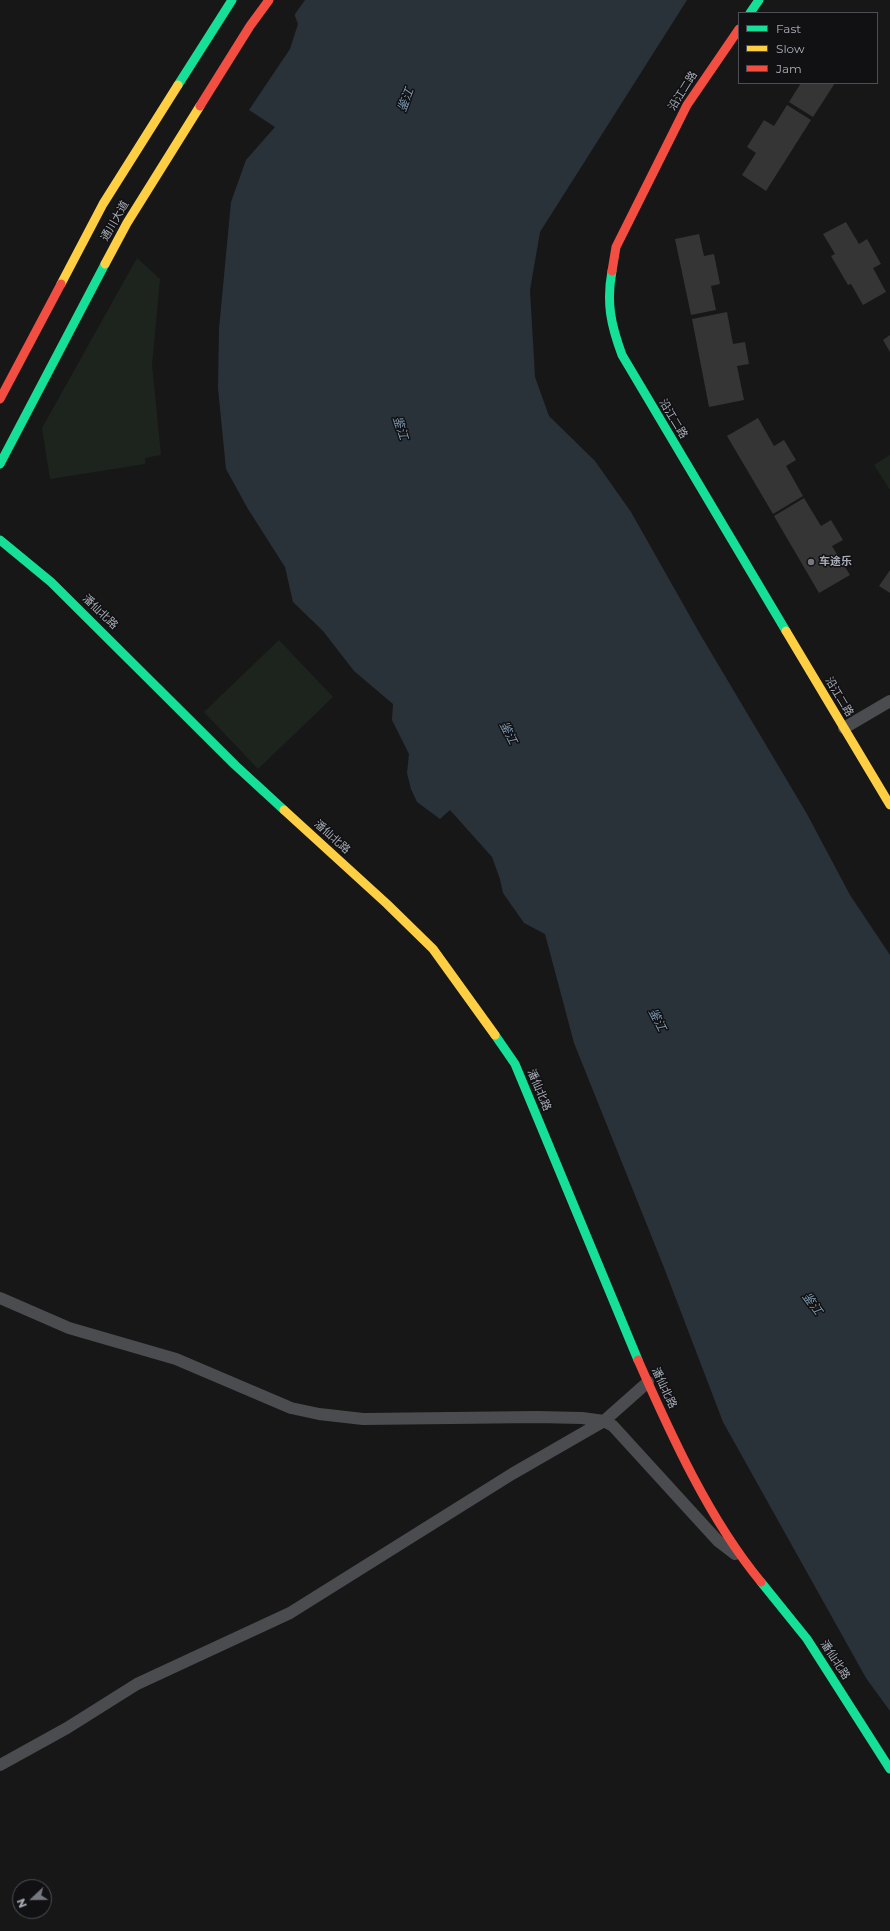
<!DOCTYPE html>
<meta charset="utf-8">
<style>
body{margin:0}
#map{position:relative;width:890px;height:1931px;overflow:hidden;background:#171717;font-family:Montserrat,sans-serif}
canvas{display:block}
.legend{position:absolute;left:738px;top:12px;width:140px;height:72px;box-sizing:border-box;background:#111113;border:1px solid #4d4f55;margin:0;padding:5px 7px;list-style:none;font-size:12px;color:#a8adb8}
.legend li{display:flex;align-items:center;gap:8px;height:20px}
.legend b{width:20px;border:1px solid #4d4f55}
.north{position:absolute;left:12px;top:1879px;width:40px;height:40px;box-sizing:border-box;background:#111113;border:1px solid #4d4f55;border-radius:50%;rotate:248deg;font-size:11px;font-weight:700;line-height:16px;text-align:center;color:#a8adb8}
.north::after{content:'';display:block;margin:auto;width:14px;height:18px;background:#757880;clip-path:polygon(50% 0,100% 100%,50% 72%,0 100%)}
</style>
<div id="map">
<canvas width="890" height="1931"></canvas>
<ul class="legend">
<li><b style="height:5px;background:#16e098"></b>Fast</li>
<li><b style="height:5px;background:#ffcf43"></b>Slow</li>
<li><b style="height:5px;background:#f24e42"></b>Jam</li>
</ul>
<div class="north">N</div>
</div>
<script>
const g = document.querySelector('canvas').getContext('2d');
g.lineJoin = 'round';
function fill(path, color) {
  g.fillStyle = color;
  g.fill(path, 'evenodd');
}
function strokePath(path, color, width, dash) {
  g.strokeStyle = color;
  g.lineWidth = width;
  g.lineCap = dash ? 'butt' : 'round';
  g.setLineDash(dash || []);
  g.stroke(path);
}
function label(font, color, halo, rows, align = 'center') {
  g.font = font + ' Montserrat,"Noto Sans SC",sans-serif';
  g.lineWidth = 3;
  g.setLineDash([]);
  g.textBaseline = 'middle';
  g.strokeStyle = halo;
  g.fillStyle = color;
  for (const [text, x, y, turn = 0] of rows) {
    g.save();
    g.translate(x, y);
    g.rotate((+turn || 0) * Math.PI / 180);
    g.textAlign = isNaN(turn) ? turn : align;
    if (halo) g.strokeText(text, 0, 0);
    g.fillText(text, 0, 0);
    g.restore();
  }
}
const green = new Path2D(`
 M137,258L160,279L152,365L161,455L145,458V464L50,479L42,428Z
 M890,455V490L874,465Z
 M279,640L333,697L258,769L204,712Z`);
const water = new Path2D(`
 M289,0H687L540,232L530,290L535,377L549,416L595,461L631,512L700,634L807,814L850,895L890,955V1711L866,1678L723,1422L663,1265L574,1043L545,934L524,923L503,893L500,879L492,857L450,810L440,819L417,802L411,789L407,773L409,754L392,720L393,704L354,671L323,631L293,602L285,567L248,509L226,469L218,388L219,329L231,202L246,160L275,127L249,110L290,49L298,24Z`);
const pier = new Path2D(`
 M287,0H305L293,17L288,1Z`);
const building = new Path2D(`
 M801,83H835L813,117L789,102Z
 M787,105L811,120L766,191L742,175L756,153L747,147L764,120L774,126Z
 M846,222L859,244L867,239L881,264L873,268L886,292L863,305L851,284L848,285L831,256L835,254L823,234Z
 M699,234L704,256L714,254L720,284L711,286L716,310L691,315L675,239Z
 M727,312L733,344L745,342L749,364L737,366L744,400L709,407L692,319Z
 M890,335V352L883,340Z
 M758,418L774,446L784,440L796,460L786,466L803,496L773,514L727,436Z
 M804,498L821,526L831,520L843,540L832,546L850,575L819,593L774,516Z
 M890,570V593L879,586Z`);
const street = new Path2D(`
 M844,728L890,701
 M0,1298L69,1328L176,1359L291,1408L319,1414L363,1419L537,1417L582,1418L604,1421L613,1426L718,1541L735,1554
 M0,1765L67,1728L137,1684L290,1613L512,1474L604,1421L648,1382`);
const fast = new Path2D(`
 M750,13L759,0
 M178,85L232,0
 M612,271C606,303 611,325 622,355L786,631
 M0,464L105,264
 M0,540L51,582L235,765L284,810
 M495,1035L515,1064L638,1360
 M761,1582L807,1639L890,1769`);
const slow = new Path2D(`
 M105,264L127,223L200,106
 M61,284L103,204L178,85
 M786,631L890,805
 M284,810L387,904L433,949L495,1035`);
const jam = new Path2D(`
 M200,106L250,26L269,0
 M612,271L616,247L687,105L739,29
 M0,399L61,284
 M638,1360C671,1435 709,1519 761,1582`);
const markers = [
 [811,562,4,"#757880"]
];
const streetNames = [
 ["沿江二路",683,91,-58],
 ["通川大道",115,221,-60],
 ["沿江二路",673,419,59],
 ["潘仙北路",100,612,44],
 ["沿江二路",839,697,59],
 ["潘仙北路",332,837,42],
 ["潘仙北路",539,1090,67],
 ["潘仙北路",664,1388,65],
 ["潘仙北路",835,1660,57]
];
const poiNames = [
 ["车途乐",819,562]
];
const waterNames = [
 ["鉴江",406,100,-69],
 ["鉴江",400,428,72],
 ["鉴江",508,733,63],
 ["鉴江",657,1020,63],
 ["鉴江",812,1304,54]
];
fill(green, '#1d241e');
fill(water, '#2a3239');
fill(pier, '#171717');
fill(building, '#353536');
strokePath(street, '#4b4c50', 12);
strokePath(fast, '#16e098', 9);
strokePath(slow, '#ffcf43', 9);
strokePath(jam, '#f24e42', 9);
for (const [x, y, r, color] of markers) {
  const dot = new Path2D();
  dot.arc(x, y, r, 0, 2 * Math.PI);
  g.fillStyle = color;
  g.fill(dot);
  strokePath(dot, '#111113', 1.5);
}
label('11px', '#a8adb8', '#111113', streetNames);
label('bold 11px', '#a8adb8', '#111113', poiNames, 'left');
label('italic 12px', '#7f9bb3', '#111113', waterNames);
</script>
